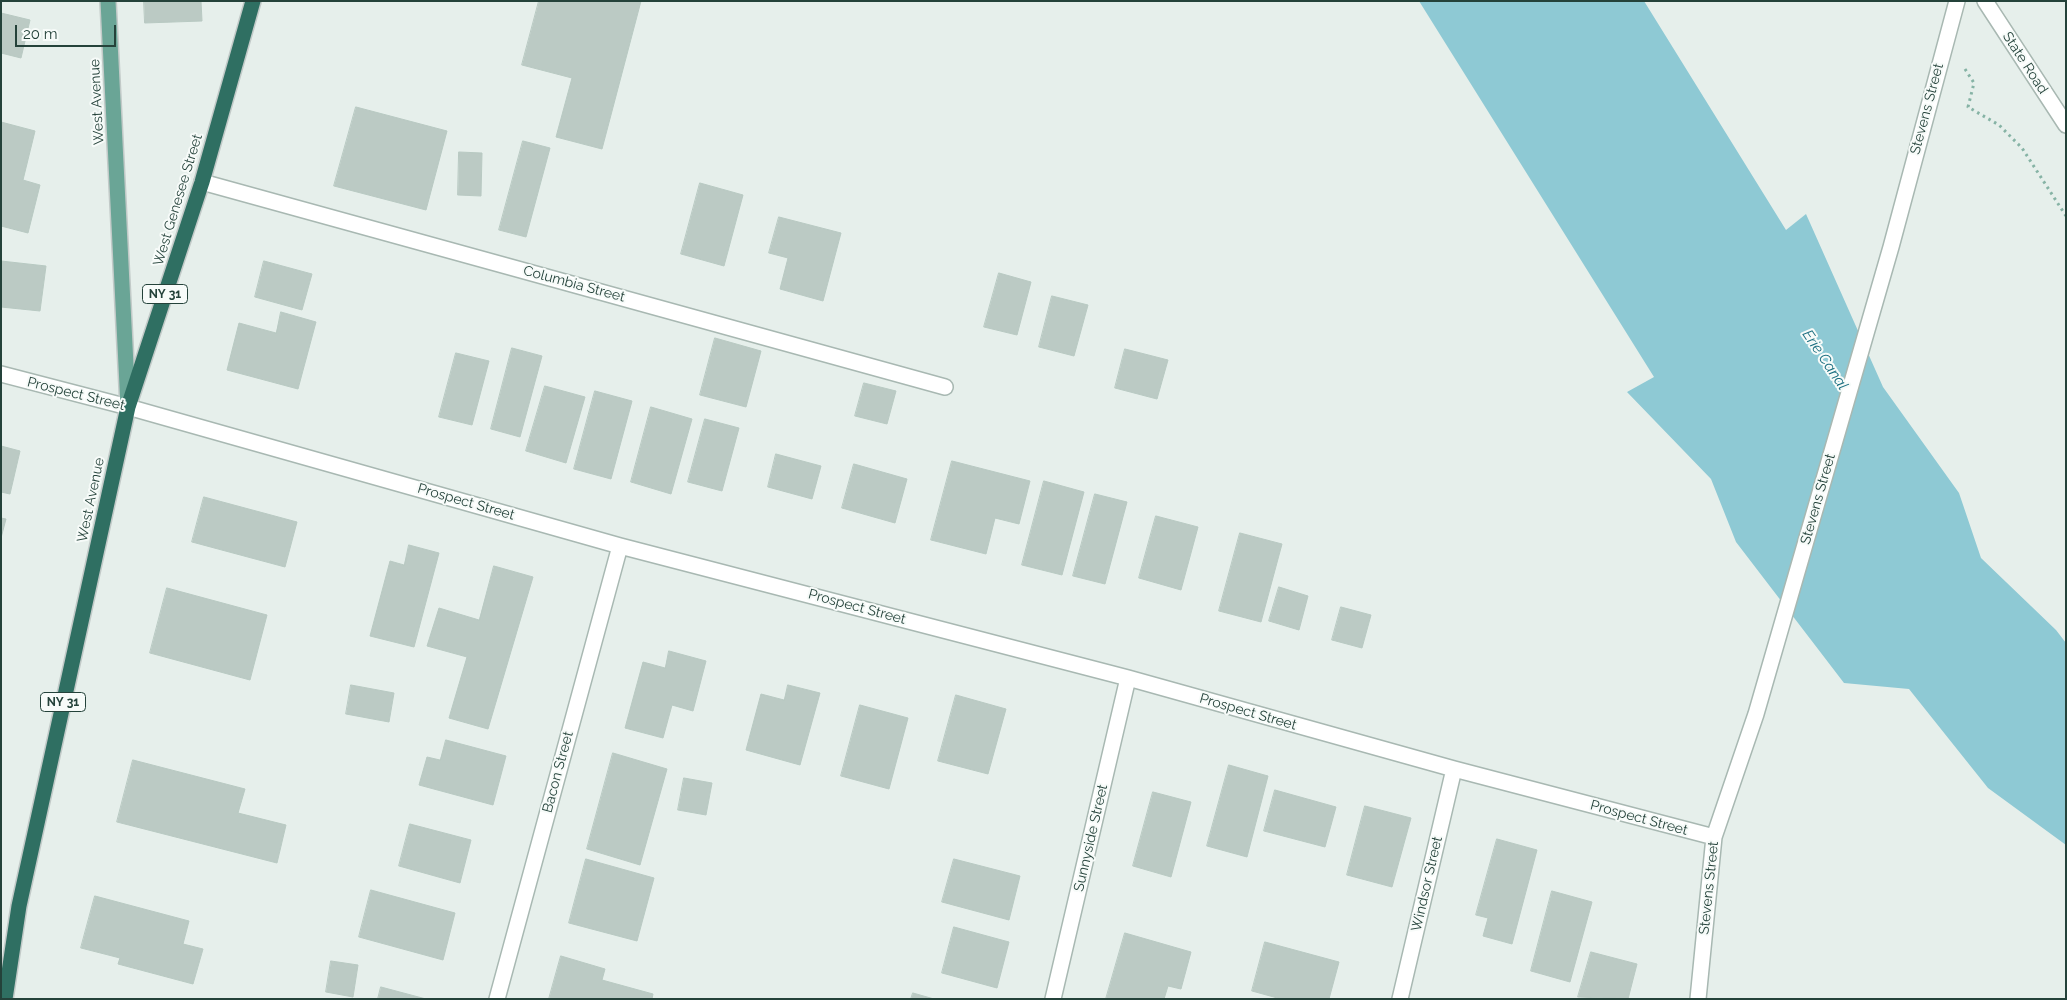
<!DOCTYPE html>
<style>
body{margin:0}
#map{position:relative;width:2067px;height:1000px;overflow:hidden;background:#e6efeb;font-family:Raleway,sans-serif}
canvas{display:block}
.frame{position:absolute;inset:0;border:2px solid #24423a;pointer-events:none}
.scale{position:absolute;left:15px;top:25px;width:101px;height:22px;box-sizing:border-box;border:2px solid #24423a;border-top:0;padding-left:6px;font-size:15px;line-height:18px;white-space:nowrap;color:#24423a;-webkit-text-stroke:4px #f7fbf9;paint-order:stroke}
</style>
<div id="map">
<canvas width="2067" height="1000"></canvas>
<div class="frame"></div>
<div class="scale">20 m</div>
</div>
<script>
const g = document.querySelector('canvas').getContext('2d');
g.lineJoin = 'round';
function fill(path, color) {
  g.fillStyle = color;
  g.fill(path, 'evenodd');
}
function strokePath(path, color, width, dash) {
  g.strokeStyle = color;
  g.lineWidth = width;
  g.lineCap = dash ? 'butt' : 'round';
  g.setLineDash(dash || []);
  g.stroke(path);
}
function label(font, color, halo, rows, align = 'center') {
  g.font = font + ' Raleway,sans-serif';
  g.lineWidth = 4;
  g.setLineDash([]);
  g.textBaseline = 'middle';
  g.strokeStyle = halo;
  g.fillStyle = color;
  for (const [text, x, y, turn = 0] of rows) {
    g.save();
    g.translate(x, y);
    g.rotate((+turn || 0) * Math.PI / 180);
    g.textAlign = isNaN(turn) ? turn : align;
    if (halo) g.strokeText(text, 0, 0);
    g.fillText(text, 0, 0);
    g.restore();
  }
}
const water = new Path2D(`
 M1419,1H1644L1786,230L1806,214L1883,387L1959,493L1981,558L2056,630L2066,643V845L1988,788L1909,689L1844,683L1736,542L1711,479L1627,392L1654,377Z`);
const building = new Path2D(`
 M144,1H201L202,21L145,23Z
 M539,1H641L602,149L556,137L572,78L522,65Z
 M1,13L30,20L21,58L1,53Z
 M356,107L447,131L426,210L334,186Z
 M1,122L35,131L23,180L40,185L28,233L1,226Z
 M523,141L550,148L526,237L499,230Z
 M459,152L482,153L481,196L458,195Z
 M700,183L743,195L724,266L681,254Z
 M779,217L841,233L823,301L780,289L788,258L769,253Z
 M1,261L46,266L40,311L1,307Z
 M264,261L312,274L302,310L255,297Z
 M999,273L1031,282L1017,335L984,327Z
 M1052,296L1088,305L1074,356L1039,347Z
 M281,312L316,322L298,389L227,370L239,323L276,333Z
 M715,338L761,351L746,407L700,395Z
 M512,348L542,356L520,437L491,429Z
 M1125,349L1168,360L1157,399L1115,388Z
 M456,353L489,361L472,425L439,417Z
 M864,383L896,391L887,424L855,416Z
 M545,386L585,397L566,463L526,451Z
 M595,391L632,401L611,479L574,469Z
 M651,407L692,419L671,494L631,482Z
 M705,419L739,428L722,491L688,482Z
 M1,446L20,451L10,494L1,492Z
 M776,454L821,466L812,499L768,487Z
 M952,461L1030,481L1019,524L995,518L986,554L931,540Z
 M854,464L907,479L895,523L842,508Z
 M1044,481L1084,492L1062,575L1022,565Z
 M1095,494L1127,502L1105,584L1073,576Z
 M204,497L297,522L285,567L192,542Z
 M1156,516L1198,527L1181,590L1139,578Z
 M1,518L6,519L1,538Z
 M1240,533L1282,544L1261,622L1219,611Z
 M409,545L439,553L414,647L370,636L390,561L404,565Z
 M494,566L533,577L488,729L449,718L467,657L427,646L439,608L479,620Z
 M1279,587L1308,596L1299,630L1269,621Z
 M167,588L267,615L250,680L150,653Z
 M1341,607L1371,615L1362,648L1332,640Z
 M669,651L706,661L693,711L672,705L663,738L625,728L643,662L665,668Z
 M351,685L394,693L389,722L346,714Z
 M788,685L820,693L800,765L746,750L761,694L784,700Z
 M956,695L1006,709L988,774L938,761Z
 M860,705L908,718L889,789L841,776Z
 M446,740L506,756L493,805L419,785L427,757L440,760Z
 M613,753L667,769L640,865L587,849Z
 M133,760L245,789L238,813L286,825L277,863L117,822Z
 M1229,765L1268,776L1247,857L1207,846Z
 M684,778L712,783L706,815L678,810Z
 M1275,790L1336,807L1325,847L1264,831Z
 M1153,792L1191,802L1171,877L1133,866Z
 M1365,806L1411,818L1392,887L1347,875Z
 M410,824L471,840L460,883L399,866Z
 M1497,839L1537,850L1512,944L1483,936L1488,918L1476,915Z
 M586,859L654,878L637,941L569,923Z
 M954,859L1020,876L1009,920L942,902Z
 M371,890L455,913L443,960L359,937Z
 M1552,891L1592,902L1570,982L1531,971Z
 M95,896L189,921L183,944L203,949L193,984L118,964L120,958L81,948Z
 M954,927L1009,942L997,988L942,973Z
 M1125,933L1191,952L1181,989L1168,986L1164,999H1106Z
 M1265,942L1339,962L1329,999H1281L1252,991Z
 M1591,952L1637,964L1628,999L1578,997Z
 M561,956L605,969L602,980L653,994L652,999H549Z
 M331,961L358,965L353,997L326,992Z
 M381,987L426,999H378Z
 M913,993L934,999H911Z`);
const path = new Path2D(`
 M1965,69L1974,83L1968,107L1999,125L2022,148L2066,216`);
const minor = new Path2D(`
 M1985,1L2066,125
 M202,182L945,387
 M1,374L128,407L620,546L1128,678L1454,769L1714,837
 M497,999L620,546
 M1053,999L1128,678
 M1400,999L1454,769
 M1698,999L1714,837L1756,714L1891,247L1957,1`);
const major = new Path2D(`
 M108,1L128,406`);
const highway = new Path2D(`
 M5,999L19,906L128,407L202,182L253,1`);
const shields = [
 [165,294,45],
 [63,702,45]
];
const shieldNames = [
 ["NY 31",165,294],
 ["NY 31",63,702]
];
const streetNames = [
 ["State Road",2025,63,57],
 ["West Avenue",97,102,-93],
 ["Stevens Street",1927,109,-75],
 ["West Genesee Street",178,200,-73],
 ["Columbia Street",574,284,15],
 ["Prospect Street",76,394,14],
 ["Stevens Street",1818,499,-74],
 ["West Avenue",91,500,-78],
 ["Prospect Street",466,502,16],
 ["Prospect Street",857,607,15],
 ["Prospect Street",1248,712,16],
 ["Bacon Street",558,772,-75],
 ["Prospect Street",1639,818,15],
 ["Sunnyside Street",1091,838,-77],
 ["Windsor Street",1427,884,-77],
 ["Stevens Street",1709,888,-84]
];
const waterNames = [
 ["Erie Canal",1825,360,56]
];
fill(water, '#8ec9d4');
fill(building, '#bbcac4');
strokePath(building, '#b8c9c2', 1);
strokePath(minor, '#a8b8b2', 18);
strokePath(major, '#c2cac8', 18);
strokePath(highway, '#c2cac8', 18);
strokePath(path, '#86b3a5', 3, [2.5, 4]);
strokePath(minor, '#fff', 15);
strokePath(major, '#6aa596', 15);
strokePath(highway, '#2f6f62', 15);
for (const [x, y, w] of shields) {
  const box = new Path2D();
  box.roundRect(x - w / 2, y - 9.5, w, 19, 4);
  g.fillStyle = '#f7fbf9';
  g.fill(box);
  strokePath(box, '#24423a', 1);
}
label('bold 12px', '#24423a', null, shieldNames);
label('14px', '#24423a', '#f7fbf9', streetNames);
label('italic 15px', '#1c6f80', '#f7fbf9', waterNames);
</script>
